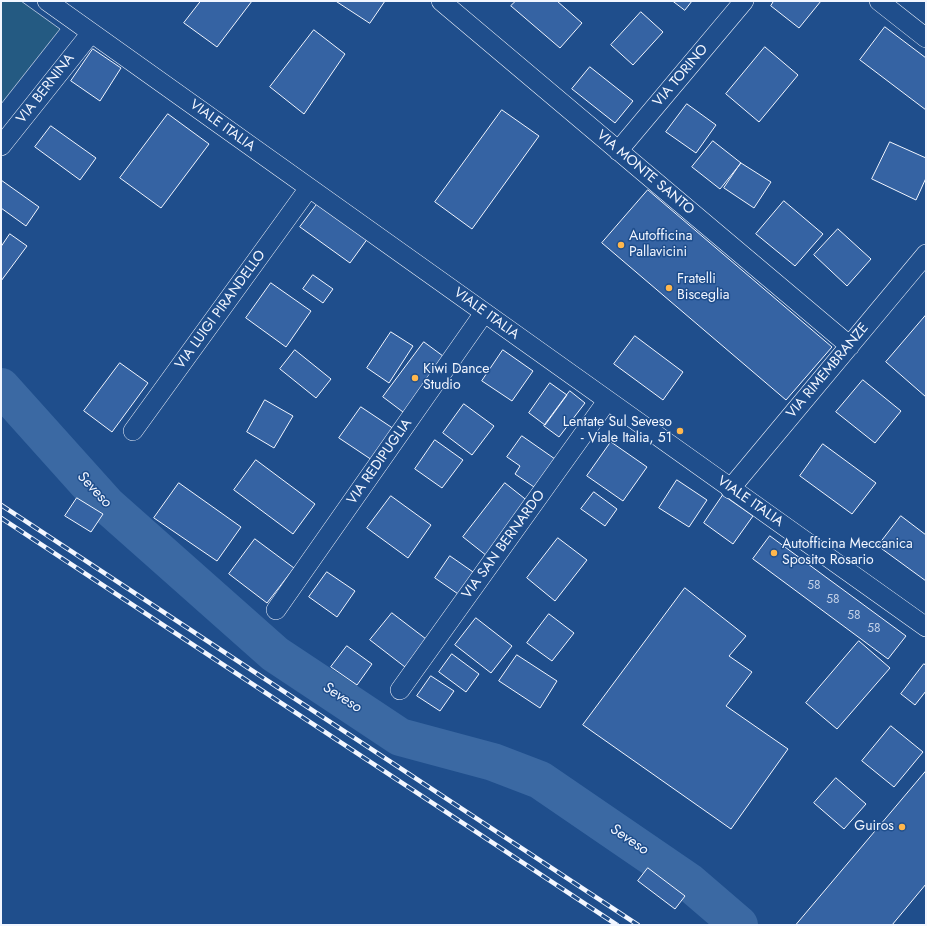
<!DOCTYPE html>
<style>
body{margin:0}
#map{position:relative;width:927px;height:926px;overflow:hidden;background:#1f4e8c;font-family:Jost,sans-serif}
canvas{display:block}
.frame{position:absolute;inset:0;border:2px solid #f2f6ff;pointer-events:none}
</style>
<div id="map">
<canvas width="927" height="926"></canvas>
<div class="frame"></div>
</div>
<script>
const g = document.querySelector('canvas').getContext('2d');
g.lineJoin = 'round';
function fill(path, color) {
  g.fillStyle = color;
  g.fill(path, 'evenodd');
}
function strokePath(path, color, width, dash) {
  g.strokeStyle = color;
  g.lineWidth = width;
  g.lineCap = dash ? 'butt' : 'round';
  g.setLineDash(dash || []);
  g.stroke(path);
}
function label(font, color, halo, rows, align = 'center') {
  g.font = font + ' Jost,sans-serif';
  g.lineWidth = 3;
  g.setLineDash([]);
  g.textBaseline = 'middle';
  g.strokeStyle = halo;
  g.fillStyle = color;
  for (const [text, x, y, turn = 0] of rows) {
    g.save();
    g.translate(x, y);
    g.rotate((+turn || 0) * Math.PI / 180);
    g.textAlign = isNaN(turn) ? turn : align;
    if (halo) g.strokeText(text, 0, 0);
    g.fillText(text, 0, 0);
    g.restore();
  }
}
const green = new Path2D(`
 M1,1H21L60,29L1,104Z`);
const river = new Path2D(`
 M1,387L107,505L275,654L400,737L493,762L540,780L689,882L739,925`);
const building = new Path2D(`
 M201,1H252L217,47L184,23Z
 M336,1H385L370,23Z
 M516,1H557L582,23L560,48L511,6Z
 M673,1H692L685,10Z
 M774,1H821L799,28L771,6Z
 M641,12L663,32L633,65L611,45Z
 M885,27L926,58V110L860,60Z
 M314,30L345,54L304,114L270,87Z
 M765,47L798,75L759,122L726,94Z
 M93,49L121,68L100,101L71,81Z
 M590,67L633,101L615,123L572,89Z
 M687,104L716,125L696,153L666,132Z
 M502,110L539,136L472,229L435,202Z
 M168,114L209,144L161,208L120,178Z
 M51,126L96,158L80,180L35,147Z
 M713,141L741,163L720,189L692,167Z
 M890,142L926,158V178L916,200L872,179Z
 M741,163L771,182L754,208L724,188Z
 M1,180L39,207L26,226L1,208Z
 M648,190L832,347L786,400L602,243Z
 M784,201L823,234L795,266L756,234Z
 M318,203L368,238L350,263L300,227Z
 M838,229L871,259L847,286L814,255Z
 M10,234L27,246L1,281V247Z
 M313,275L333,289L323,303L303,289Z
 M271,283L311,311L286,347L246,318Z
 M926,315V397L886,362Z
 M391,332L413,346L389,383L367,368Z
 M635,336L683,372L663,400L614,364Z
 M424,342L447,359L407,415L383,397Z
 M295,350L331,379L316,398L280,369Z
 M503,350L533,371L512,401L482,381Z
 M120,363L148,383L112,432L84,411Z
 M863,380L901,411L875,443L836,412Z
 M550,383L567,395L545,425L529,413Z
 M570,391L585,403L559,437L544,426Z
 M265,400L293,416L274,448L247,432Z
 M464,404L494,426L472,455L443,433Z
 M361,407L394,429L372,460L339,438Z
 M522,436L555,459L534,487L515,474L520,466L507,457Z
 M435,440L463,460L442,488L415,469Z
 M611,442L647,467L623,501L587,476Z
 M823,444L876,483L852,514L800,476Z
 M256,460L315,504L293,534L234,490Z
 M677,480L707,500L689,527L659,508Z
 M179,483L241,527L217,561L154,518Z
 M505,483L529,502L487,556L463,537Z
 M594,492L617,509L605,526L581,509Z
 M723,495L753,516L733,544L704,523Z
 M391,496L431,525L408,558L367,528Z
 M77,498L103,514L91,532L65,516Z
 M901,516L926,535V581L878,546Z
 M770,536L906,636L888,659L753,559Z
 M558,538L587,560L555,601L527,578Z
 M255,539L294,568L267,603L229,574Z
 M450,556L476,574L461,596L435,578Z
 M327,572L355,591L337,617L309,597Z
 M685,588L746,636L729,656L752,672L726,706L788,749L731,829L583,725Z
 M392,613L426,639L405,667L370,640Z
 M549,614L574,633L552,661L527,643Z
 M476,618L512,646L491,673L455,645Z
 M859,641L890,668L837,729L806,703Z
 M347,646L372,664L357,685L331,667Z
 M452,654L479,674L466,692L439,672Z
 M517,655L557,681L540,708L499,681Z
 M924,664L926,665V691L915,705L901,694Z
 M431,676L454,691L440,711L417,696Z
 M891,726L923,752L894,787L862,761Z
 M926,771V884L892,925H796Z
 M836,778L866,804L844,829L814,803Z
 M648,868L685,896L675,909L638,881Z`);
const street = new Path2D(`
 M47,1L926,627
 M441,1L850,346
 M879,1L926,38
 M1,146L91,33
 M618,151L744,1
 M133,431L309,188
 M730,489L926,254
 M276,610L484,313
 M400,690L607,401`);
const rail = new Path2D(`
 M1,505L638,925
 M1,518L617,925`);
const markers = [
 [621,245,4,"#ffb74d"],
 [669,288,4,"#ffb74d"],
 [415,378,4,"#ffb74d"],
 [680,431,4,"#ffb74d"],
 [774,553,4,"#ffb74d"],
 [902,827,4,"#ffb74d"]
];
const numberNames = [
 ["58",814,586],
 ["58",833,600],
 ["58",854,616],
 ["58",874,629]
];
const streetNames = [
 ["VIA TORINO",681,76,-50],
 ["VIA BERNINA",46,89,-52],
 ["VIALE ITALIA",222,126,36],
 ["VIA MONTE SANTO",645,173,40],
 ["VIA LUIGI PIRANDELLO",221,310,-54],
 ["VIALE ITALIA",486,314,36],
 ["VIA RIMEMBRANZE",828,371,-50],
 ["VIA REDIPUGLIA",380,462,-55],
 ["VIALE ITALIA",750,502,35],
 ["VIA SAN BERNARDO",504,545,-54]
];
const poiNames = [
 ["Autofficina",629,237],
 ["Pallavicini",629,253],
 ["Fratelli",677,280],
 ["Bisceglia",677,296],
 ["Kiwi Dance",423,370],
 ["Studio",423,386],
 ["Lentate Sul Seveso",672,423,"right"],
 ["- Viale Italia, 51",672,439,"right"],
 ["Autofficina Meccanica",782,545],
 ["Sposito Rosario",782,561],
 ["Guiros",894,827,"right"]
];
const waterNames = [
 ["Seveso",94,490,47],
 ["Seveso",342,698,33],
 ["Seveso",629,840,34]
];
fill(green, '#245a82');
strokePath(green, '#a8bbd7', 1);
strokePath(river, '#3b69a3', 38);
fill(building, '#3563a3');
strokePath(building, '#f2f6ff', 1);
strokePath(street, '#f2f6ff', 20);
strokePath(street, '#1f4e8c', 19);
strokePath(rail, '#f2f6ff', 4.5);
strokePath(rail, '#1f4e8c', 3, [9]);
for (const [x, y, r, color] of markers) {
  const dot = new Path2D();
  dot.arc(x, y, r, 0, 2 * Math.PI);
  g.fillStyle = color;
  g.fill(dot);
  strokePath(dot, '#1f4e8c', 1.5);
}
label('12px', '#c3d1e8', null, numberNames);
label('14px', '#f2f6ff', '#1f4e8c', streetNames);
label('14px', '#f2f6ff', '#1f4e8c', poiNames, 'left');
label('italic 15px', '#f2f6ff', '#1f4e8c', waterNames);
</script>
